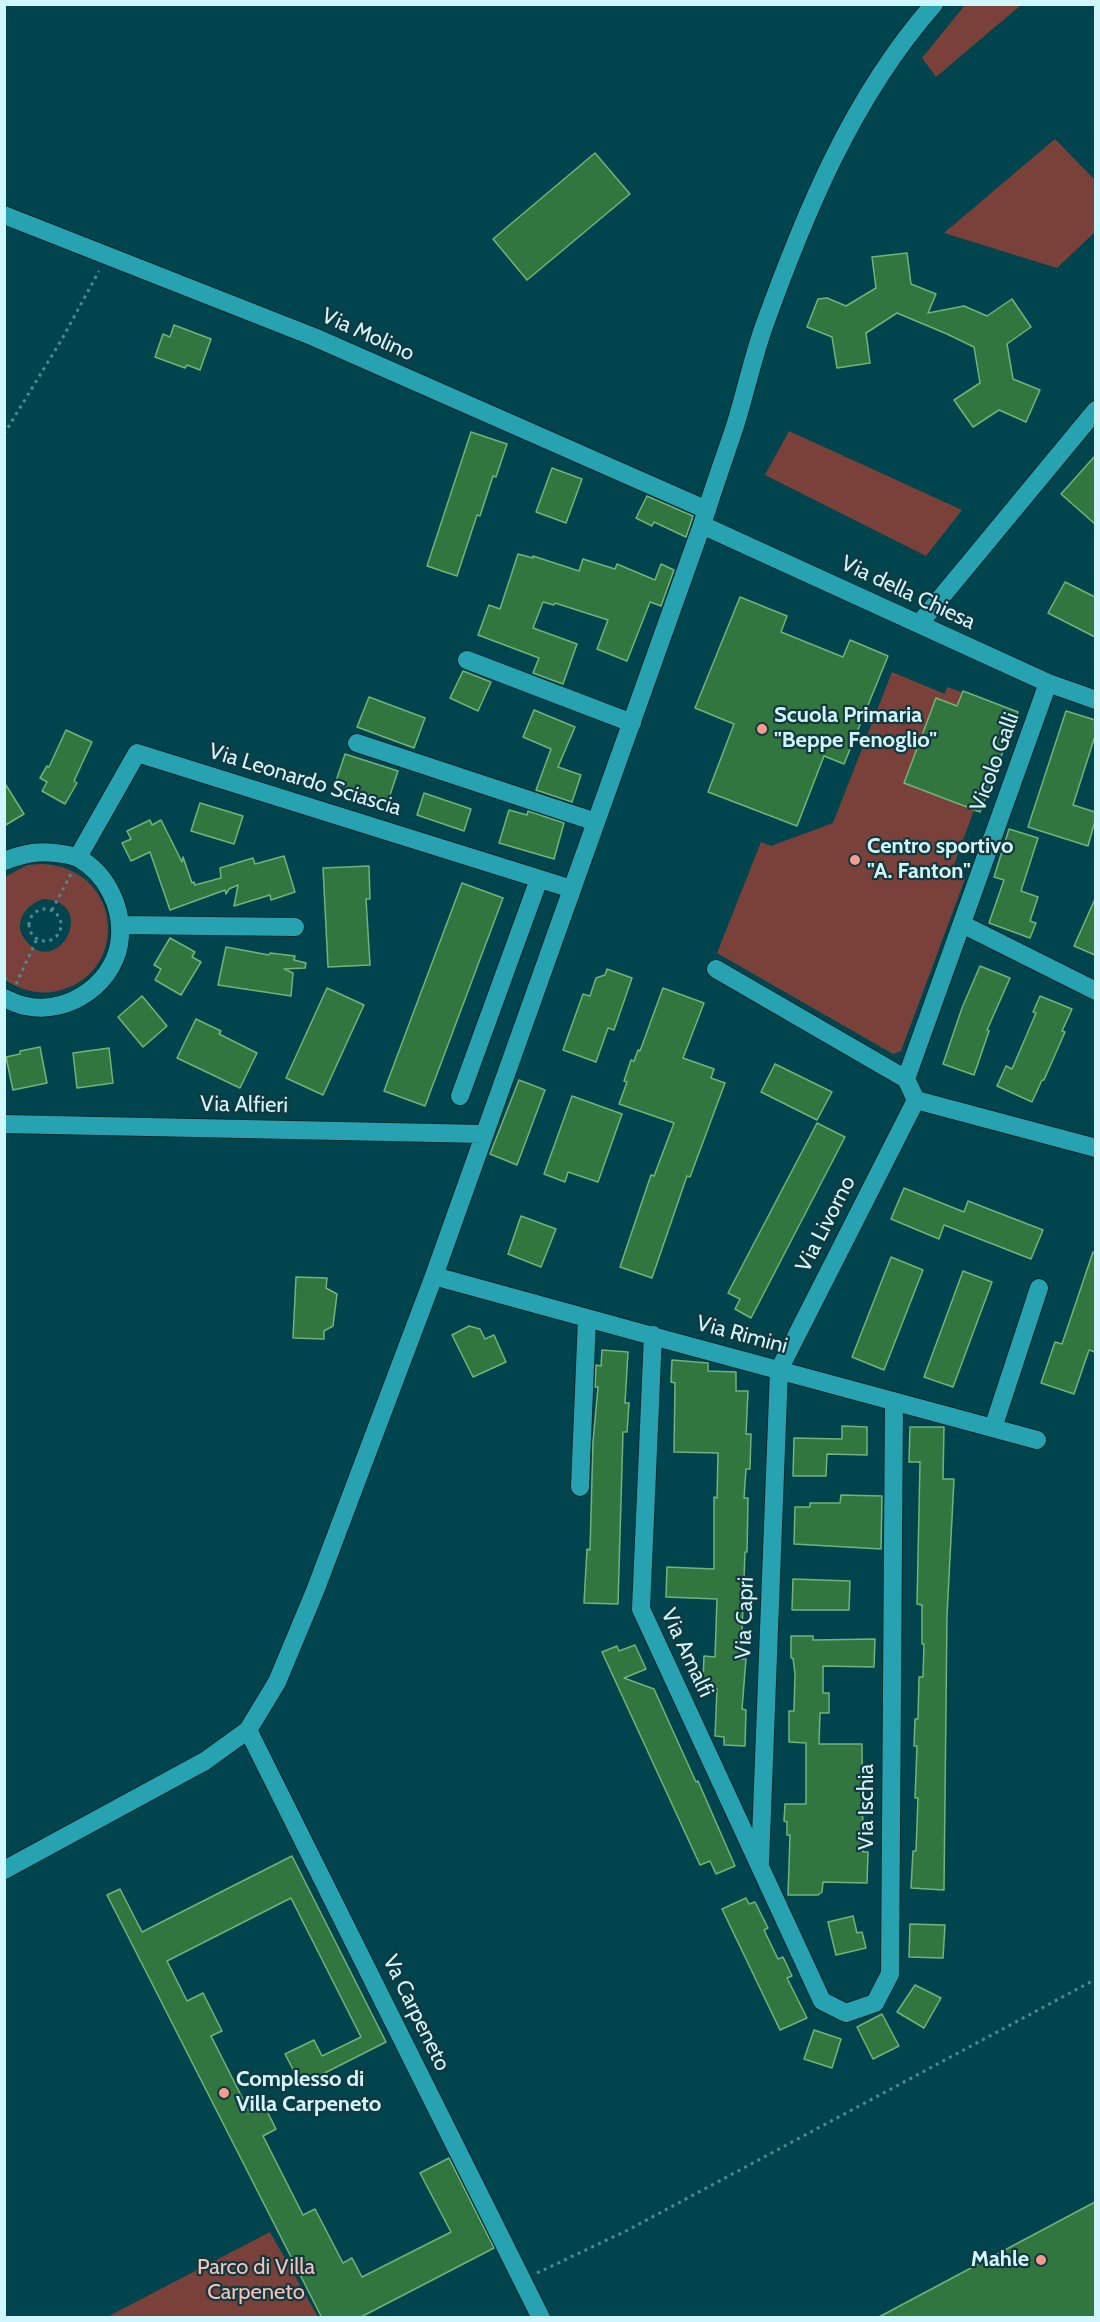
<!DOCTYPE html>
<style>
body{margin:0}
#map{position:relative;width:1100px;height:2322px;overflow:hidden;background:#00454d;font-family:Cabin,sans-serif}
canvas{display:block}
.frame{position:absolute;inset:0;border:6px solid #cff7fd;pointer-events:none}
</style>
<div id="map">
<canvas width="1100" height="2322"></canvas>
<div class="frame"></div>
</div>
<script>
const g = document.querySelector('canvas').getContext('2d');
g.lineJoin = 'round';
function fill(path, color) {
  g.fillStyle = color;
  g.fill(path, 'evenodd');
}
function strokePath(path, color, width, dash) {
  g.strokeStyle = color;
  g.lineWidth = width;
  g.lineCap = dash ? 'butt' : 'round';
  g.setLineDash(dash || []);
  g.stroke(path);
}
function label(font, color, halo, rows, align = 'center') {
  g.font = font + ' Cabin,sans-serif';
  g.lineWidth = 4.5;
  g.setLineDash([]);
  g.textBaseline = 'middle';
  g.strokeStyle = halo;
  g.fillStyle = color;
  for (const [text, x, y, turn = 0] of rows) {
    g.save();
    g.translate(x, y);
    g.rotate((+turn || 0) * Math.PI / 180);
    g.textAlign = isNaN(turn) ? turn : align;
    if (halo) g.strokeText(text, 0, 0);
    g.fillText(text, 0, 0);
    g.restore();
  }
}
const green = new Path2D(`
 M965,5H1021L936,77L922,58Z
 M1055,139L1096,181L1095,232L1057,268L944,233Z
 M789,431L962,510L926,556L765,475Z
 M892,672L945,694L947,687L1018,712L980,812L974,810L951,873L965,879L901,1051L893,1054L717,953L761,842L771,846L833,823Z
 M41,864C126,867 131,980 52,992C35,994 18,989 4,979L5,877L27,865ZM44,899C99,903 58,978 27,942C11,925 25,904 44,899Z
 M270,2232L318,2317H107Z`);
const building = new Path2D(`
 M595,153L630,194L527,280L493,239Z
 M907,253L911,284L936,294L928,313L964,306L987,316L1012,299L1031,327L1007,344L1013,379L1040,390L1026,422L999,410L973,427L954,400L980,383L974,347L947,334L897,313L866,333L870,363L837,368L832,337L807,327L818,299L827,298L846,306L876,288L872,257Z
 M174,325L211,339L200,370L187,365L185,368L155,357L163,334L170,337Z
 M471,432L507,444L496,477L493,476L480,516L477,515L457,576L427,566Z
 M1095,456V524L1061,494Z
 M552,468L582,479L566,523L536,512Z
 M647,496L693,516L686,537L654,522L652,526L636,518Z
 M518,554L533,558V556L579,571L583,559L615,569L617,564L655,580L661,564L674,570L661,606L650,602L627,661L597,649L608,620L555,603L554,605L543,602L533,628L577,644L563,684L533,673L539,658L478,635L489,605L500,609Z
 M1065,582L1095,597V637L1048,613Z
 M740,597L787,616L781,632L843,657L850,640L888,656L844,764L824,756L797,826L708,792L734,724L695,708Z
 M463,671L491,682L478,711L450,698Z
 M963,691L1018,712L980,812L904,783L936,698L957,706Z
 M369,697L425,718L414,748L357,727Z
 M534,710L575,727L558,767L581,775L572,802L536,790L551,749L523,737Z
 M1066,711L1095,720V736L1073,805L1095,812V821L1088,846L1028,827Z
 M66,730L92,742L74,781L77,783L65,804L42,791L47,782L40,778L47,766L49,767Z
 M345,754L398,771L388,801L335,784Z
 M4,782L24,814L4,826Z
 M424,793L471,809L464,831L417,815Z
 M200,803L243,816L234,844L191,831Z
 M509,810L527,815L528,811L564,823L554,859L499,843Z
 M150,820L152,825L161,820L182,862L183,857L192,883L194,882L195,885L221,878L220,868L253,858L255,864L284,856L295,892L271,900L270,895L234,906L238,885L229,889L226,894L225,890L170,910L150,852L131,861L122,843L131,839L127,831Z
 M1009,829L1038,838L1021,891L1038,897L1030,921L1036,923L1030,938L989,923L1004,880L994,877Z
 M369,866L370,899H366L370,965L328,967L323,868Z
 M462,883L503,898L425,1106L384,1091Z
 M1095,899V955L1074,946Z
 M170,938L195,952L192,957L201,962L181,995L155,980L161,969L154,965Z
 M226,947L269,955L270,953L295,956L294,960L306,963L305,968L284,969L293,973L291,996L218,985Z
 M980,966L1010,978L987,1030L989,1031L974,1075L943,1064L962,1008Z
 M607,969L632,978L614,1030L608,1028L596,1062L563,1050L583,994L590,996L596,978L605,975Z
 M327,988L364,1005L323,1095L286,1078Z
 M663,988L704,1003L683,1058L714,1069L711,1078L725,1083L690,1177L687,1176L652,1278L620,1267L651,1175L654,1176L674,1123L619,1104L627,1082L624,1081L631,1060L634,1061L638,1050L640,1051Z
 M142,996L167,1026L143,1047L118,1017Z
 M1040,996L1072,1009L1062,1031L1065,1032L1044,1080H1042L1032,1102L997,1086L1006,1066L1012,1069L1036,1013L1033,1012Z
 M196,1019L221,1031L219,1034L257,1053L240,1088L177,1058Z
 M40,1047L47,1083L13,1090L6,1057L20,1054V1051Z
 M109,1048L113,1083L77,1088L73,1053Z
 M775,1064L832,1092L817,1120L761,1092Z
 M519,1080L545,1090L517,1165L490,1154Z
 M572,1096L622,1114L598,1182L568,1172L565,1182L544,1174Z
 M817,1123L845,1137L751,1318L735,1309L740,1299L728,1293Z
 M904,1188L964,1212L968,1201L1043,1230L1031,1259L944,1225L939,1239L891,1219Z
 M521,1216L556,1229L541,1267L508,1254Z
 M1093,1252L1095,1253V1352L1089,1350L1074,1394L1041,1383L1055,1342L1062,1344Z
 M891,1257L923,1270L884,1370L852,1357Z
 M963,1271L992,1282L953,1387L924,1377Z
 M296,1277L327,1278L326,1288L337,1294L333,1326L324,1331V1339L293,1338Z
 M469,1326L480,1329L485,1339L494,1335L506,1362L473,1377L452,1335Z
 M602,1350L628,1352L625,1403H629L627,1432H623L618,1604L584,1603L587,1549L590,1550L593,1442L598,1387H595L596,1365L601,1366Z
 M672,1360L708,1363V1371L736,1372V1391H748L746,1434H751L750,1469H746L744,1498H748L747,1552H745L741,1659H746L742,1709L746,1710L745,1746L724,1745V1737L715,1736L717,1689H709L710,1680H703L704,1656L715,1657L717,1599L666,1597L667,1567L714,1569V1497L717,1498L718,1453L674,1452L675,1383L671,1382Z
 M842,1426L867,1427V1455L827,1454L826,1476H793L794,1438L842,1439Z
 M910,1427H944L943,1479H954L947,1616L944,1890L911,1888L913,1851H916L918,1798H915L917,1746H914L915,1719H918L919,1677H923L924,1644H922V1605L917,1604L920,1462H909Z
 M841,1495L882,1496L881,1549L794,1544L795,1507H810V1503H840Z
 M793,1579L850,1581L849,1610H792Z
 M791,1636H813V1640L875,1639L874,1667L823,1666V1693H829V1713H820L819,1744H862L863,1852H868L867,1883L823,1882L822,1892L818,1895H788L790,1835H787V1822L784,1821L785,1804H806V1743L789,1742V1711H794L795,1674L793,1658H791Z
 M635,1645L646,1669L624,1678L654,1689L696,1782L698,1781L735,1866L716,1874L710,1861L700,1865L602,1652L617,1646L619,1651Z
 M292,1856L386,2042L301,2085L285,2054L314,2040L322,2056L361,2037L291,1898L167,1961L187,2001L203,1993L222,2031L211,2036L250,2113L262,2101L276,2129L263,2136L303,2215L315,2209L343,2263L352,2258L362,2277L451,2232L420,2173L449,2158L494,2248L359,2318H322L107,1895L120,1889L142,1932Z
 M746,1898L749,1904L755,1902L768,1928L764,1930L778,1959L783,1957L792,1976L787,1978L807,2018L780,2030L722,1909Z
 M853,1916L857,1933L862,1932L866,1948L836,1955L828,1922Z
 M910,1924L945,1925L943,1958L909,1957Z
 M915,1985L941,1998L924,2028L897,2012Z
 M882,2014L899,2046L873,2059L857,2027Z
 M814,2030L841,2039L832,2068L804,2059Z
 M1095,2202V2318H877Z`);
const path = new Path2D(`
 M4,434L62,339L99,271
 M29 925a16 16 0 1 1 32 0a16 16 0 1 1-32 0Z
 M52,910L71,874
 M4,978L11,981
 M16,984L37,939
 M537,2273L628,2230L1096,1979`);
const minor = new Path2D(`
 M4,215L314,337L707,510
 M702,525L1048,683L1096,700
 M919,624L1096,410
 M467,660L632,723
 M357,743L596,822
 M78,857L137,753L572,889
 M4,861C25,853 41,850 62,854C68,855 75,856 80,859C106,874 122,906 120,936C118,981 69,1016 26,1006C19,1005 11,1001 4,998
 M962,924L1096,991
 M120,925L295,927
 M716,969L906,1079
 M460,1096L539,879
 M916,1100L906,1079L1048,683
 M916,1100L1096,1148
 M4,1124L483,1134
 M434,1276C635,1331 835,1387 1037,1440
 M653,1335L641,1609L822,2001L846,2013L875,2003L890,1974L894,1403
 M993,1428L1039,1288
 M580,1487L587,1318
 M248,1730L541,2318
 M760,1863L779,1370L916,1100
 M4,1870L205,1761L248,1730L277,1682L315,1591L434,1276L702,525C712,492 724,459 735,426C745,394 752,361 763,329C804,215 852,97 934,4`);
const markers = [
 [762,729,6,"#f59c91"],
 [855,860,6,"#f59c91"],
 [224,2093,6,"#f59c91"],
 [1041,2260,6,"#f59c91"]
];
const streetNames = [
 ["Via Molino",368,335,24],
 ["Via della Chiesa",908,593,25],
 ["Vicolo Galli",995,762,-70],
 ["Via Leonardo Sciascia",305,780,17],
 ["Via Alfieri",244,1105,1],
 ["Via Livorno",826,1224,-63],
 ["Via Rimini",742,1335,15],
 ["Via Capri",745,1618,-88],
 ["Via Amalfi",687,1653,65],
 ["Via Ischia",867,1807,-90],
 ["Va Carpeneto",416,2013,64]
];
const poiNames = [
 ["Scuola Primaria",774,716],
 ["\"Beppe Fenoglio\"",774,741],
 ["Centro sportivo",867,847],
 ["\"A. Fanton\"",867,872],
 ["Complesso di",236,2080],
 ["Villa Carpeneto",236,2105],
 ["Mahle",1029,2260,"right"]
];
const parkNames = [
 ["Parco di Villa",256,2268],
 ["Carpeneto",256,2293]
];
fill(green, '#7a413b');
fill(building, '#32763f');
strokePath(building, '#73b37b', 1.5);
strokePath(minor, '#03282d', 20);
strokePath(path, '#508991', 3, [3, 4.5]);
strokePath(minor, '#27a2b1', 18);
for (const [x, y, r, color] of markers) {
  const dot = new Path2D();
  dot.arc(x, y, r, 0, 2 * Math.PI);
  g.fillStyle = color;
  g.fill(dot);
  strokePath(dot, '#14383d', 2);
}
label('22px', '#cff7fd', '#14383d', streetNames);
label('bold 22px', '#cff7fd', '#14383d', poiNames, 'left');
label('22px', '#f3c3bc', '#14383d', parkNames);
</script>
